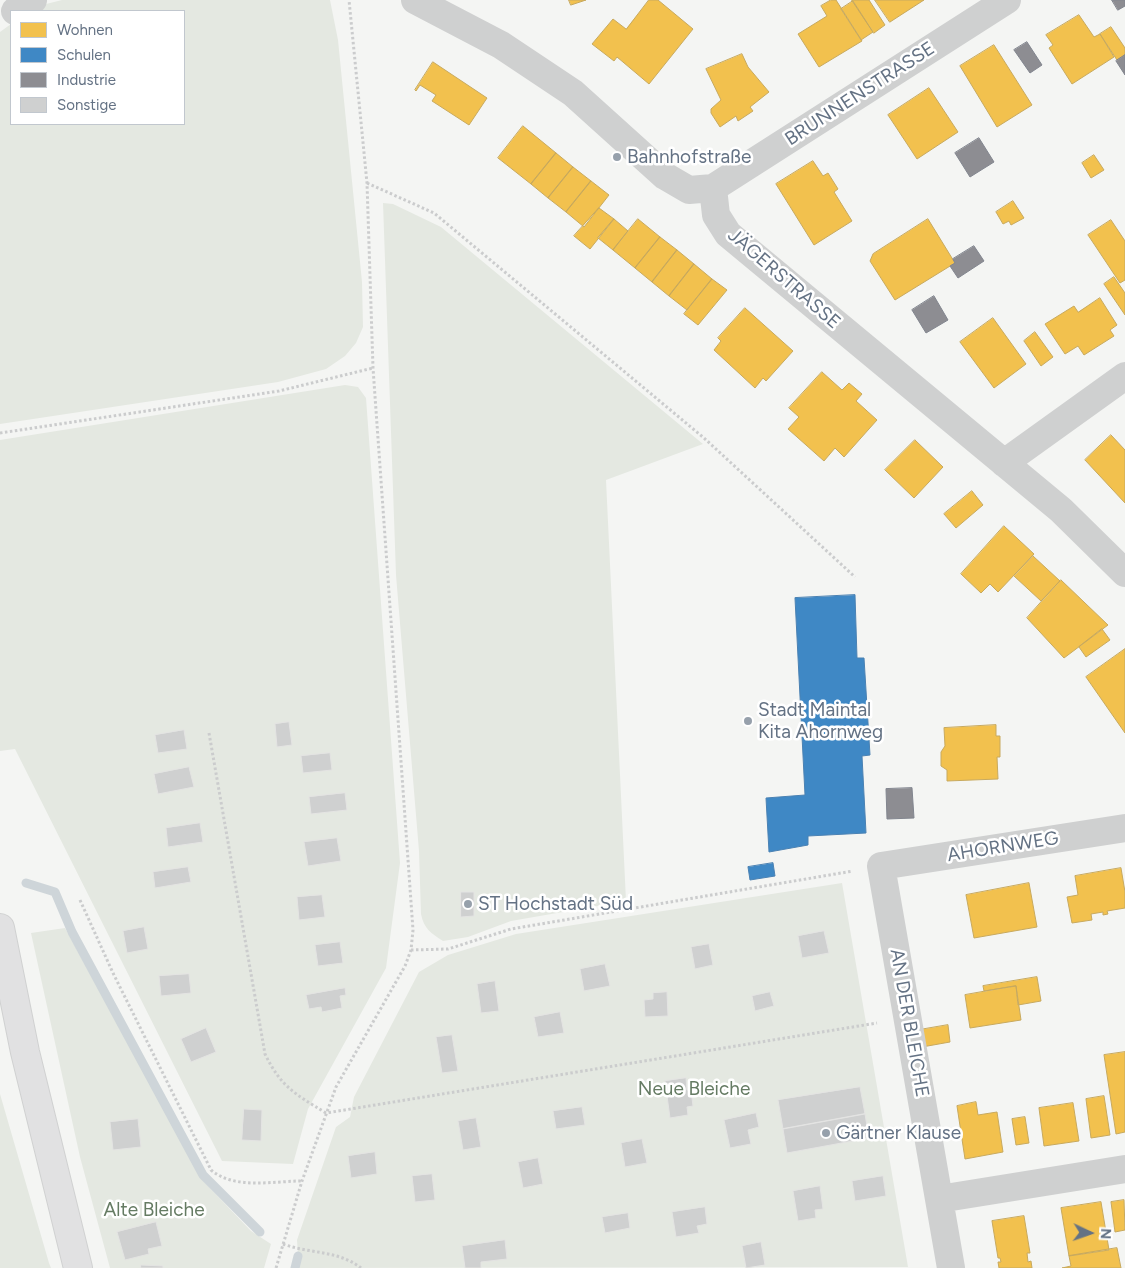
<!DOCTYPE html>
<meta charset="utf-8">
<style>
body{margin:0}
#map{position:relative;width:1125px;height:1268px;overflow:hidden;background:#f4f5f3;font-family:Figtree,sans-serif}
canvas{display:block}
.legend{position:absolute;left:10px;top:10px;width:175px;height:115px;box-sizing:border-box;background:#fff;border:1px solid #c1c7ce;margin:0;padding:6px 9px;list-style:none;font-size:15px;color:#647284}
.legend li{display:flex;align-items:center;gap:10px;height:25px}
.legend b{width:25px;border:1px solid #c1c7ce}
.north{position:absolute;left:1065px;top:1208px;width:50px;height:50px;-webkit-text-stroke:4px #fff;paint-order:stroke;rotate:93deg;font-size:14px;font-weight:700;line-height:20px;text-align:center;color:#647284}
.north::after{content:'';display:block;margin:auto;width:18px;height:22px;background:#647284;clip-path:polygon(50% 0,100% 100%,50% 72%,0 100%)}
</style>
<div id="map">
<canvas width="1125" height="1268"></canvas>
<ul class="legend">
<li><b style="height:14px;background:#f2c14e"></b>Wohnen</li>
<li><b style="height:14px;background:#3f88c5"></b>Schulen</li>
<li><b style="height:14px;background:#8d8d92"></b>Industrie</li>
<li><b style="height:14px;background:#cfd0d0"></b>Sonstige</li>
</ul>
<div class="north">N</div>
</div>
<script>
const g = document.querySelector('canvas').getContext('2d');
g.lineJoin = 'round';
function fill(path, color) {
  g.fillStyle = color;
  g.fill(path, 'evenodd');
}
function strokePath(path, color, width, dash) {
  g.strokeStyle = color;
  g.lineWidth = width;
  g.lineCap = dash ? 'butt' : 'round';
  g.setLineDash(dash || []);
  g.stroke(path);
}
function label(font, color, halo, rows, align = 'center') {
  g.font = font + ' Figtree,sans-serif';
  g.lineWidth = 5;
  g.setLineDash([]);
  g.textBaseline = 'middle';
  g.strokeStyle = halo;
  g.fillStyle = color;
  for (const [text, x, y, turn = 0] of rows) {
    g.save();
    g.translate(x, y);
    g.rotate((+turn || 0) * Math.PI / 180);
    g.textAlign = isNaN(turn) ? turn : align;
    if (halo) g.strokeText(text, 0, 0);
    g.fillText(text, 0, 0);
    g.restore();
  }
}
const green = new Path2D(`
 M62,0H330L338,40L362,282L363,327L356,343L345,356L326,369L278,382L0,424V32L11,24V124H184V11H32L42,5Z
 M383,203L393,204L441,227L703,444L606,480L626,901L511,921L468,937L443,941C431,933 424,929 421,914L419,851L396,575Z
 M345,385L358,387L366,398L400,863L386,968L308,1109L293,1164L222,1161L15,749L0,751V440Z
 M842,883L908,1267L299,1268L297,1240L336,1127L350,1117L354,1097L419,972L448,955L516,934Z
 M65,928L204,1182L251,1231L271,1244L264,1268H110L80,1157L31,933Z
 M0,1094L49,1263L51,1268H0Z`);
const homes = new Path2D(`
 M569,0H586L571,5Z
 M649,0H658L693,29L649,84L617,57L614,61L592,44L613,19L626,29Z
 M831,0H836L862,41L819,67L798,34L827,16L821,6Z
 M852,0H869L885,25L874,33Z
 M875,0H924L890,22Z
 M853,1L873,32L861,40L841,9Z
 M1079,15L1094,37L1100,34L1114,57L1072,84L1049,48L1053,45L1046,35Z
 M1111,27L1125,48V55L1117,60L1100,34Z
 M994,45L1032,105L997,127L960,66Z
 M742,54L748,67L769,92L750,107L753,111L738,121L736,116L720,127L711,113V109L721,100L706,69Z
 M433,62L487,98L469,125L432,101L436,95L420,85L416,91L415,90Z
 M929,88L958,132L917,159L888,115Z
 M523,126L556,153L531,184L498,158Z
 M556,153L573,167L548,198L531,184Z
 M1094,155L1104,170L1091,178L1082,163Z
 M813,161L823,176L828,173L838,189L834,192L852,221L814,245L776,184Z
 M573,167L591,181L566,212L548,198Z
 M591,181L609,195L584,227L566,212Z
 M1013,201L1024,218L1011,225L1009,221L1003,224L996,212Z
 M599,208L614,219L590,249L574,236Z
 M614,219L628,231L613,250L598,238Z
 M638,219L660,237L635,268L613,250Z
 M928,219L955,263L895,300L870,261L873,254Z
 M1111,220L1125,241V280L1120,283L1088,235Z
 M660,237L677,250L652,282L635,268Z
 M677,250L694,264L669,296L652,282Z
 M694,264L712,279L687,310L669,296Z
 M1114,277L1125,293V315L1104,284Z
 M712,279L727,290L698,325L684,314Z
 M1100,298L1117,325L1110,330L1114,336L1084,355L1078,346L1065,354L1045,324L1074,306L1078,312Z
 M745,308L793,351L766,381L763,378L755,388L714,350L721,341L718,338Z
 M993,318L1026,364L994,388L960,342Z
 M1035,332L1053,357L1041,366L1024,341Z
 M822,372L842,390L849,383L862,394L856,401L877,420L844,457L835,448L824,461L788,429L799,417L789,408Z
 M1111,435L1125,450V503L1085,460Z
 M915,440L943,467L914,498L885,470Z
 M972,491L983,505L956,528L944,514Z
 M1004,526L1034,554L998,592L990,584L981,593L961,574Z
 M1033,556L1060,581L1041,601L1014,576Z
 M1061,580L1108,625L1064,658L1027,618Z
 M1102,629L1110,640L1086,657L1079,647Z
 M1125,649V733L1086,677Z
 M996,725V736H1000V757H997L998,779L947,781V770L941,766V752L945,746L944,728Z
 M1121,868L1125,892V908L1107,911L1108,914L1103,915V912L1091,914L1092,920L1072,923L1067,897L1078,895L1075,876Z
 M1029,883L1037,927L974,938L966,895Z
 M1037,977L1041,1001L1018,1005L1016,986L984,991L983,986Z
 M1016,986L1021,1020L970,1028L965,995Z
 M948,1025L950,1042L922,1047L919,1030Z
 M1125,1052V1132L1116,1134L1104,1055Z
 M1104,1096L1110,1135L1091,1138L1086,1099Z
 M976,1102L978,1115L997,1112L1003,1152L965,1159L957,1106Z
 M1073,1103L1079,1141L1044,1146L1039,1108Z
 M1025,1117L1029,1143L1016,1145L1012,1119Z
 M1124,1200L1125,1230L1115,1232L1111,1202Z
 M1101,1202L1109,1250L1069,1256L1061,1208Z
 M1024,1216L1030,1253H1027L1028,1262L1031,1261L1032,1268H999L998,1262H1001L1000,1258H998L992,1221Z
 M1117,1248L1121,1268H1062L1071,1266L1069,1256Z`);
const schools = new Path2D(`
 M855,595L857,658H864L870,755L862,756L866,833L808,836V845L769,852L766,798L805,795L795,598Z
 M773,863L775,876L750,880L748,867Z`);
const industry = new Path2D(`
 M1112,0H1125V6L1118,10Z
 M1027,42L1042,65L1030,73L1014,50Z
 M1125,55V75L1116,61Z
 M979,138L994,162L970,177L955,153Z
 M974,246L984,261L958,278L950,266L955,263L953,259Z
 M934,296L948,320L926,333L912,310Z
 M912,788L914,818L887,819L886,789Z`);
const stream = new Path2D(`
 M26,883L55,892L72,932L203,1175L260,1232
 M295,1268L298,1256`);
const building = new Path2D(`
 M289,722L292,745L277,747L275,724Z
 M184,730L187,749L158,753L155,735Z
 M330,753L332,770L303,773L301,756Z
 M189,767L194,787L158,794L154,774Z
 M345,793L347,810L311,814L309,797Z
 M200,823L203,842L168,847L166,828Z
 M337,838L341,861L308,866L304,842Z
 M188,867L191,882L155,888L153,872Z
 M461,892H474V916L461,917Z
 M322,895L325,917L299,920L297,897Z
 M144,927L148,949L127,953L123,931Z
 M824,931L829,953L802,958L798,936Z
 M340,942L343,963L318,966L315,945Z
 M709,944L713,965L695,969L691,947Z
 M605,964L610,986L584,991L580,969Z
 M189,974L191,993L161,996L159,976Z
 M495,981L499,1011L481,1013L477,984Z
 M345,988L346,995L340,996L342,1008L322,1012L321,1007L309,1009L306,995Z
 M667,992L668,1016L645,1017L644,1000L653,999V993Z
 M770,992L774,1006L755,1011L752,996Z
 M560,1012L564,1033L538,1037L534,1017Z
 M206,1028L216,1052L191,1062L181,1039Z
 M452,1035L458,1071L442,1073L436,1037Z
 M686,1078L687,1090H691L693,1106L687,1107L688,1115L670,1118L665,1081Z
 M860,1087L865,1114L783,1129L778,1100Z
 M582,1107L585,1125L556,1129L553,1111Z
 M244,1109L262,1110L261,1141L242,1140Z
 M756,1113L759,1127L748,1130L751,1144L730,1148L724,1120Z
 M865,1114L869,1138L787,1153L783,1129Z
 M476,1118L481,1147L463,1150L458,1121Z
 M138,1119L141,1147L113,1150L110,1122Z
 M642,1139L647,1163L625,1167L621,1143Z
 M375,1152L377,1174L351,1178L348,1156Z
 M538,1158L543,1184L523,1188L518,1162Z
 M432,1174L435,1200L415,1202L412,1176Z
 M883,1176L886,1196L855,1201L852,1181Z
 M820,1186L823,1209L815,1210L816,1218L798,1221L793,1191Z
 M705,1207L707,1224L697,1226L699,1233L676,1237L672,1212Z
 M628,1213L630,1228L605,1233L602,1217Z
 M156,1222L162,1246L148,1249L149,1254L125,1260L117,1232Z
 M505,1240L507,1259L481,1262V1268H465L462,1246Z
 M761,1242L765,1265L746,1268L742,1246Z
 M141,1265L163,1266V1268H141Z`);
const path = new Path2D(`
 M367,183L434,213L704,438L855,577
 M0,433L279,391L373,368
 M209,733L265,1054C281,1087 295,1094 326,1113L877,1023
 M80,900L113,973L211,1170C235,1190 273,1181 302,1181
 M411,950L448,949L511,929L853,871
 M283,1244C310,1254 338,1250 361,1268
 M276,1268L302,1181L336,1087L405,966L411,950L413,930L373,368L367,183L349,0`);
const minor = new Path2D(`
 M415,0L501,45L573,93L665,176L689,190L713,188L1007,0
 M15,11L33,0
 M713,188L716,215L728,234L1061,510L1125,573
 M1004,463L1125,376
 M939,1199L1125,1169
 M951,1268L881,866L1125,828`);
const major = new Path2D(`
 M0,928L25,1052L78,1268`);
const markers = [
 [617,157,5,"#96a0ab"],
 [748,721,5,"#96a0ab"],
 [468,904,5,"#96a0ab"],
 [826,1133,5,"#96a0ab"]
];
const streetNames = [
 ["BRUNNENSTRASSE",860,94,-33],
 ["JÄGERSTRASSE",784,279,41],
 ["AHORNWEG",1003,847,-9],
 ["AN DER BLEICHE",909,1023,80]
];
const poiNames = [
 ["Bahnhofstraße",627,157],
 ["Stadt Maintal",758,710],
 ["Kita Ahornweg",758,732],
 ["ST Hochstadt Süd",478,904],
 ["Gärtner Klause",836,1133]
];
const parkNames = [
 ["Neue Bleiche",694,1089],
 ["Alte Bleiche",154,1210]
];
fill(green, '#e4e8e1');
fill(homes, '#f2c14e');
strokePath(homes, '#c7a95e', 1);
fill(schools, '#3f88c5');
strokePath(schools, '#4a81b2', 1);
fill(industry, '#8d8d92');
strokePath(industry, '#81858e', 1);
strokePath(stream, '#ced5d9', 9);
fill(building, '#cfd0d0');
strokePath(building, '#e4e4e3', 1);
strokePath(major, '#d0d1d1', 30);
strokePath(path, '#cbcccd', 3, [2.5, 2.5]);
strokePath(minor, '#cfd0d0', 28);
strokePath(major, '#e1e1e2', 28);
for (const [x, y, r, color] of markers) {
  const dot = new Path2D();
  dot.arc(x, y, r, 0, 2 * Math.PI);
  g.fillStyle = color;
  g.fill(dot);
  strokePath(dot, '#fff', 2);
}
label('19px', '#647284', '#fff', streetNames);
label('19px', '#647284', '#fff', poiNames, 'left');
label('19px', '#657b63', '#fff', parkNames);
</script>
